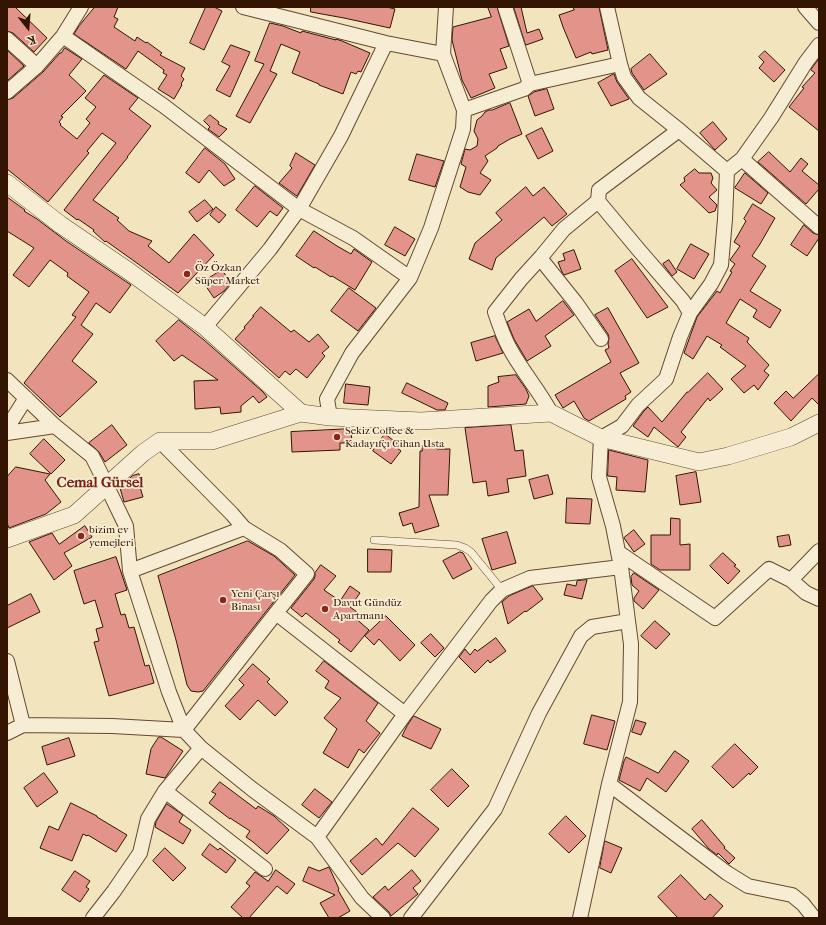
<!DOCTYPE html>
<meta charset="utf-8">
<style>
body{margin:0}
#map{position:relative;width:826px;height:925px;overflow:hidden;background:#f2e4bd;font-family:"IM FELL French Canon",serif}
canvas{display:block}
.frame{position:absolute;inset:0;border:8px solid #341403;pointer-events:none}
.north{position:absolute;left:8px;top:8px;width:40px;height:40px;-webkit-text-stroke:3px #f7edd4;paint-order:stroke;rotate:163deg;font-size:11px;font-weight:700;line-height:16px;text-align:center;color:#341403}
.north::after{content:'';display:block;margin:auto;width:14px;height:18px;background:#341403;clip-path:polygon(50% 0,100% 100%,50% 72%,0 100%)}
</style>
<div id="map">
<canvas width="826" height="925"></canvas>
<div class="frame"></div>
<div class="north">K</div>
</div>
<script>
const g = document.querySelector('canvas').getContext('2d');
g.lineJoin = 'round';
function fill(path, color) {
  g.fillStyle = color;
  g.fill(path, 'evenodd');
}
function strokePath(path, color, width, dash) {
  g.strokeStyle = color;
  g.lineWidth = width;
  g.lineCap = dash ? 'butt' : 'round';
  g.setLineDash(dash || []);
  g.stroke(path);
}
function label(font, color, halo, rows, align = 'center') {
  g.font = font + ' "IM FELL French Canon",serif';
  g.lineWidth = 3.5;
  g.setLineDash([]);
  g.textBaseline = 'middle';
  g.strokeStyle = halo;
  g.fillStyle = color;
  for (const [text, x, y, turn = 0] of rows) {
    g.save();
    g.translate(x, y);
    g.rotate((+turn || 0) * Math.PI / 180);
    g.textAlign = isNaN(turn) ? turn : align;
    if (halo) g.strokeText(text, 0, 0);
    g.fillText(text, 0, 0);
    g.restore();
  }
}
const building = new Path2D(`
 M7,7H15L47,38L34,52L13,33L7,31Z
 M95,7H118L114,17L118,19L114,27L135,41L137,37L146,43L147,42L162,53L160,55L185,68L181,76L184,79L181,84L182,85L174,99L158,89L167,75L163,73L164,70L138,51L126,69L74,34L79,26Z
 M206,7H214L222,11L204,50L190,43Z
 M311,7H387L395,9L390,28L344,18L311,12Z
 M488,7H497L509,46L500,49L507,68L489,74L495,88L471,98L462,80L452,40L453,27L491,17Z
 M514,7H521L527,33L539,29L543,39L526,45Z
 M573,7H599L608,50L592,54L591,52L576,58L563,27L559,15L574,10Z
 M270,23L283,26L301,33L302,31L336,40V39L342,41L370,53L361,72L358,71L356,74L351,72L343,94L319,85V84L292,73L300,52L281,44L270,71L277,74L250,123L236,116L264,64L255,61Z
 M231,45L250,52L230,97L216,90L230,66L222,62Z
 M65,48L82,59L69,75L86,91L61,116L63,117L59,122L61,124L60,125L77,139L90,123L86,119L96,107L85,98L104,75L138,98L129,109L151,126L127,157H128L93,200L119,218L117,220L129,231L152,241L148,246L169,263L194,234L214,255L178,293L141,266L106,241L105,242L93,231L94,230L78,219L77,220L64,210L100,163L116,143L102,133L87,151L89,153L48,202L7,169V100L13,98L43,72L60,53H61Z
 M7,50L24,66L7,81Z
 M765,51L785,70L774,82L759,68L764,62L759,57Z
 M650,54L667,74L644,90L632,73L631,69Z
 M819,59V131L789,107L804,88L802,87L815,73L811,70Z
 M614,74L617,82L629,99L611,106L598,83Z
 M547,89L554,109L535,116L528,96L534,92Z
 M510,103L522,134L510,139L498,146L497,148L485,156L488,161L480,173L491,180L480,195L468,192L460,187L466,167L461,164L465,149L470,150L477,146L478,139L474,131L477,120L482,116L485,112L489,110H492Z
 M210,115L219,122L218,124L227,129L219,137L208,129L210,127L204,121Z
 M713,122L727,139L715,150L700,133Z
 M542,128L553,151L538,159L526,136Z
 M205,148L225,164L235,179L224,186L209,170L199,183L186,173Z
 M769,152L790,172L801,158L808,164L802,171L819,185V189L806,204L758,162Z
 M296,153L315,165L297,196L294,194L279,183L292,168L290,166Z
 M417,154L444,161L435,187L409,180Z
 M695,169L699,173H711L713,178L711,183L717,190L709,197L717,205L715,211L709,213L680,185L685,181L684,178Z
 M745,173L768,193L761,204L735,188Z
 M255,186L283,208L277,216L270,211L257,227L236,210Z
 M526,187L533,196L544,187L567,214L552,226L544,217L496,258L492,270L469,259L475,243L502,220L496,213Z
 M7,197L25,210L24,211L37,219L66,241L131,285L110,313L96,303L81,325L93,334L72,361L97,382L60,417L24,383L76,317L72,315L89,292L67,276L68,273L50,260L29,287L13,275L34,248L7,231Z
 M205,200L213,209L197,222L189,212Z
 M753,204L775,218L760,244L752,256L766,266L750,291L781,310L770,328L753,317L757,310L740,299L726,323L749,338L747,342L769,365L764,371L769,375L758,390L754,385L744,393L731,379L746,366L720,347L722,345L707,336L693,359L684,353L697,317L717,291L720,293L732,272L730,271L735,264L730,260L740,246L734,242L746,221L744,219Z
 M216,207L226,215L219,223L210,215Z
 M804,225L813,233L819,235V238L807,256L791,245Z
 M395,227L415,239L405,256L385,245Z
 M314,231L337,246L351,254L354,249L372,262L355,290L332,276L331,277L315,267L314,268L296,256Z
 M691,244L709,254L694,279L677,269Z
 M574,250L581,269L564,275L562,272L558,262L565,260L563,254Z
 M632,259L668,307L647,318L615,271Z
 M669,260L677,272L672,276L663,264Z
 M222,270L231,283L224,291L214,298L203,282Z
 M349,288L376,308L358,331L331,311Z
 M563,301L574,315L545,336L551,346L527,361L514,339L507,322L529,309L536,321Z
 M261,307L291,332L294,330L309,342L318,334L329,347L322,353L325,356L307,378L296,369L290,375L285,371L279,378L235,339L245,328L244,327L254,316H253Z
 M608,308L639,363L620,373L631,392L625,396L626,399L589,421L584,418L574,401L563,408L555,395L611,362L605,350L609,348L608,344L609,338L608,334L595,315Z
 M179,320L204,340L263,392L267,397L259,403L253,396L241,406V412L221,414L220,407L195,409L194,381L218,380L182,355L174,361L156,341Z
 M495,336L503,353L476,361L471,343Z
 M708,373L723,389L710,401L708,398L681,432L686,437L678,447L654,427L648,437L633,426L644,411L648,407L662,422L687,392H688Z
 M819,374V405L812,398L791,421L774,403L786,391L793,398Z
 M516,375L526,389L529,396L526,404L488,407V386L499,382L498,377Z
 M407,383L448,403L445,410H437L402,393Z
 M346,384L370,387L368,405L344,403Z
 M112,425L127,445L105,462L99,452L89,443Z
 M511,425L515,451L523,450L526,476L507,479L509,492L488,496L486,481L473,483L465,428Z
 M351,429L352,443H340V450L292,452L291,432Z
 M385,434L398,444L396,447L401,451L391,464L373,451Z
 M44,439L65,460L51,474L30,454Z
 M422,446H437V449H450L448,495H429L439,526L415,533L412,523L403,526L399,513L419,507L420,451H422Z
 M609,450L648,460L645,492L616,490L617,477L608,476Z
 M16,467L50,474L45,480L61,502L46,514L9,528L7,523V477Z
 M696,472L701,502L680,505L676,476Z
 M139,474L142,486L140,487L143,497L124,502L120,488L132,476Z
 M548,475L553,494L534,499L529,480Z
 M567,498L592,499L590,524L566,523Z
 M671,518L680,519V545L690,544V570H660L651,564V535H670Z
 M85,526L92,537L64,553L72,566L54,580L29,542L52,533L59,544Z
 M634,530L645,544L634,552L624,538Z
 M507,532L516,563L492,570L482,539Z
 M789,535L791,545L779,547L777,537Z
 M248,541L274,556L295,575L203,691L198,692L191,691L187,685L176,640L158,576Z
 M368,549L392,550L391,572H368Z
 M460,552L463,553L472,569L453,579L443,561Z
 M723,553L736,565L734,566L740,571L728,584L710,566Z
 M116,557L127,590L115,594L121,615L125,614L129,628L134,627L145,666L149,665L154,683L109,696L94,642L99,641L96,629L103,627L95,600L84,604L74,571Z
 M321,565L336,576L324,590L340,601L350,586L360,593L350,607L357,612L354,617L369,630L351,652L338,642L340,640L306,613L302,617L291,608L314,579L315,576V573Z
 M634,573L659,590L643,609L634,601V598L639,591L632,585L631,577Z
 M587,580L582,599L564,595L567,584L576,586L577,581Z
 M533,586L543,599L526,612L525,611L508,624L502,602L509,596Z
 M31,594L40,612L7,628V606Z
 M386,616L415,645L400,661L379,639L374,645L365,636Z
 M655,621L670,634L656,649L641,636Z
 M431,634L444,648L435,657L421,643Z
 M496,638L506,651L490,663L488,660L475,673L459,657L465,649L470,655L475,649L477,651Z
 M324,661L378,703L366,721L380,733L364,753L359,749L348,768L323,753L337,729L324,718L341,698L325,688L329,681L316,671Z
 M253,664L270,679L267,682L288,702L275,716L258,700L240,720L225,706L244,685L239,680Z
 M592,715L615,721L607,750L584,744Z
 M414,716L441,729L431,749L402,736L407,726Z
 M636,720L646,723L641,735L632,732Z
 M159,737H161L183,751L165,778L146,774L151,749Z
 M69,738L75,756L47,765L42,747Z
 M735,744L758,767L750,775L749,773L733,788L712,767Z
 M675,751L689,761L666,792L647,778L640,791L619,780L624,761L626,757L658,773Z
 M452,769L469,786L448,807L431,790Z
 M44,773L58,792L37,807L24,788Z
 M220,782L256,809L258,806L274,816L289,830L267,854L253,842L246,837L250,831L230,818V819L209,803L216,794L212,792Z
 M315,789L332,802L319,818L302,805Z
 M71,803L97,816V817L127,835L116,852L88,835L87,836L83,834L72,861L40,848L49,826L58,830Z
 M167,804L183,815L179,822L191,830L183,844L155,827L156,822Z
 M413,808L439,829L415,857L398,843L362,875L350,861L376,838L382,845Z
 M566,816L586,836L569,853L549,834Z
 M702,820L725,847L724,848L735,858L729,864L718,853L717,855L709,849L692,829Z
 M605,841L622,848L611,873L600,868Z
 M210,844L218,850L220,848L236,860L226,873L202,855Z
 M165,848L186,868L173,881L153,861Z
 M309,867L319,871L329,867L339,889L338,890L350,911L338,918H329L320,903L335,895L303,881Z
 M276,870L295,884L287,894L277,886L249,918H243L231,907L250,886L246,883L255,872L268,881Z
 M412,870L421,881L413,888L418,894L391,916L389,912L373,897L385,886L388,890Z
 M75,871L90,881L86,887L89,889L80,902L62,890Z
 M681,875L705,900L710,894L723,906L712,918H678L658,897Z`);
const service = new Path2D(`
 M374,540L457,545L465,548L471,552L502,590`);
const minor = new Path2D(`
 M243,7L386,43L443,54
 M505,7L530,84
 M607,7L620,64L624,77L639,98L679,130L727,171
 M805,7L819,23
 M63,36L164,106L299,209L353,238L410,278
 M7,39L37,66
 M7,92L37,66L63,36L81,7
 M464,110L524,89L530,84L620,64
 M742,159L819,227
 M598,201L599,190L679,130
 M540,258L576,303L601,339
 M205,327L270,249L299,209L341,136L386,43
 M7,380L55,426L92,456L100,472L126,526L130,571L169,692L184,730
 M551,413C539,390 521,370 509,347C503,336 499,324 495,312L521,279L541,257L564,229L598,201L638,249L683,301L690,313
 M330,417L327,399L352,353L410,278L431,228L463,129L464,110L443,54L446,7
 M7,428L26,398
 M7,433L55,426
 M160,441L232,514L244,528L280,550L307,574L276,613L405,714
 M618,552L715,618L769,569L791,580L819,551
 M130,571L244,528
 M791,580L806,593L819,599
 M7,661L23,725
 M184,730L276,613
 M7,733L23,725L112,726L184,730L201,748L252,789L317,837L362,898L383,918
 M609,784L727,873L748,886L792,895L803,904L814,918
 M165,791L265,869
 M317,837L405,714L491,601L502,590L530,578L621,567
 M93,918L114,891L140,853L148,819L165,791L201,748
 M411,918L495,809L539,713L581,636L592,627L628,621
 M580,918L609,784L630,702L631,644L621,567L613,526L599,477L601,438L622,426L638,405L666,379L680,337L690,313L711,284L721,265L725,219L727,171L742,159L771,118L806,62L819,45`);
const tertiary = new Path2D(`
 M7,183L61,225L130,272L205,327L301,413
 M7,539L74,515L143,453L160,441H212L301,413L330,417L421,421L551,413L601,438L699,462L728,456L791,437L819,423`);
const markers = [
 [187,274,4,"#8f2418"],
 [337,437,4,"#8f2418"],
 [81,536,4,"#8f2418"],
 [223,600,4,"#8f2418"],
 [325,609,4,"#8f2418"]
];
const poiNames = [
 ["Öz Özkan",195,268],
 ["Süper Market",195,281],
 ["Sekiz Coffee &",345,431],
 ["Kadayıfçı Cihan Usta",345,444],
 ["bizim ev",89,530],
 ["yemejleri",89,543],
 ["Yeni Çarşı",231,594],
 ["Binası",231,607],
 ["Davut Gündüz",333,603],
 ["Apartmanı",333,616]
];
const districtNames = [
 ["Cemal Gürsel",100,483]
];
fill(building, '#e2948b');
strokePath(building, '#341403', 1);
strokePath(service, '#644832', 8);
strokePath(minor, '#644832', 16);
strokePath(tertiary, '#644832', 18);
strokePath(service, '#f7edd4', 7);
strokePath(minor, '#f7edd4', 14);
strokePath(tertiary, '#f7edd4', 17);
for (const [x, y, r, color] of markers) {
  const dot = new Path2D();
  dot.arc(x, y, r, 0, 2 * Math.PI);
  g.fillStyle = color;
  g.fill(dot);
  strokePath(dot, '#f7edd4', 1.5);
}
label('11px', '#341403', '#f7edd4', poiNames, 'left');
label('bold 15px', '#7a1f14', '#f7edd4', districtNames);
</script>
